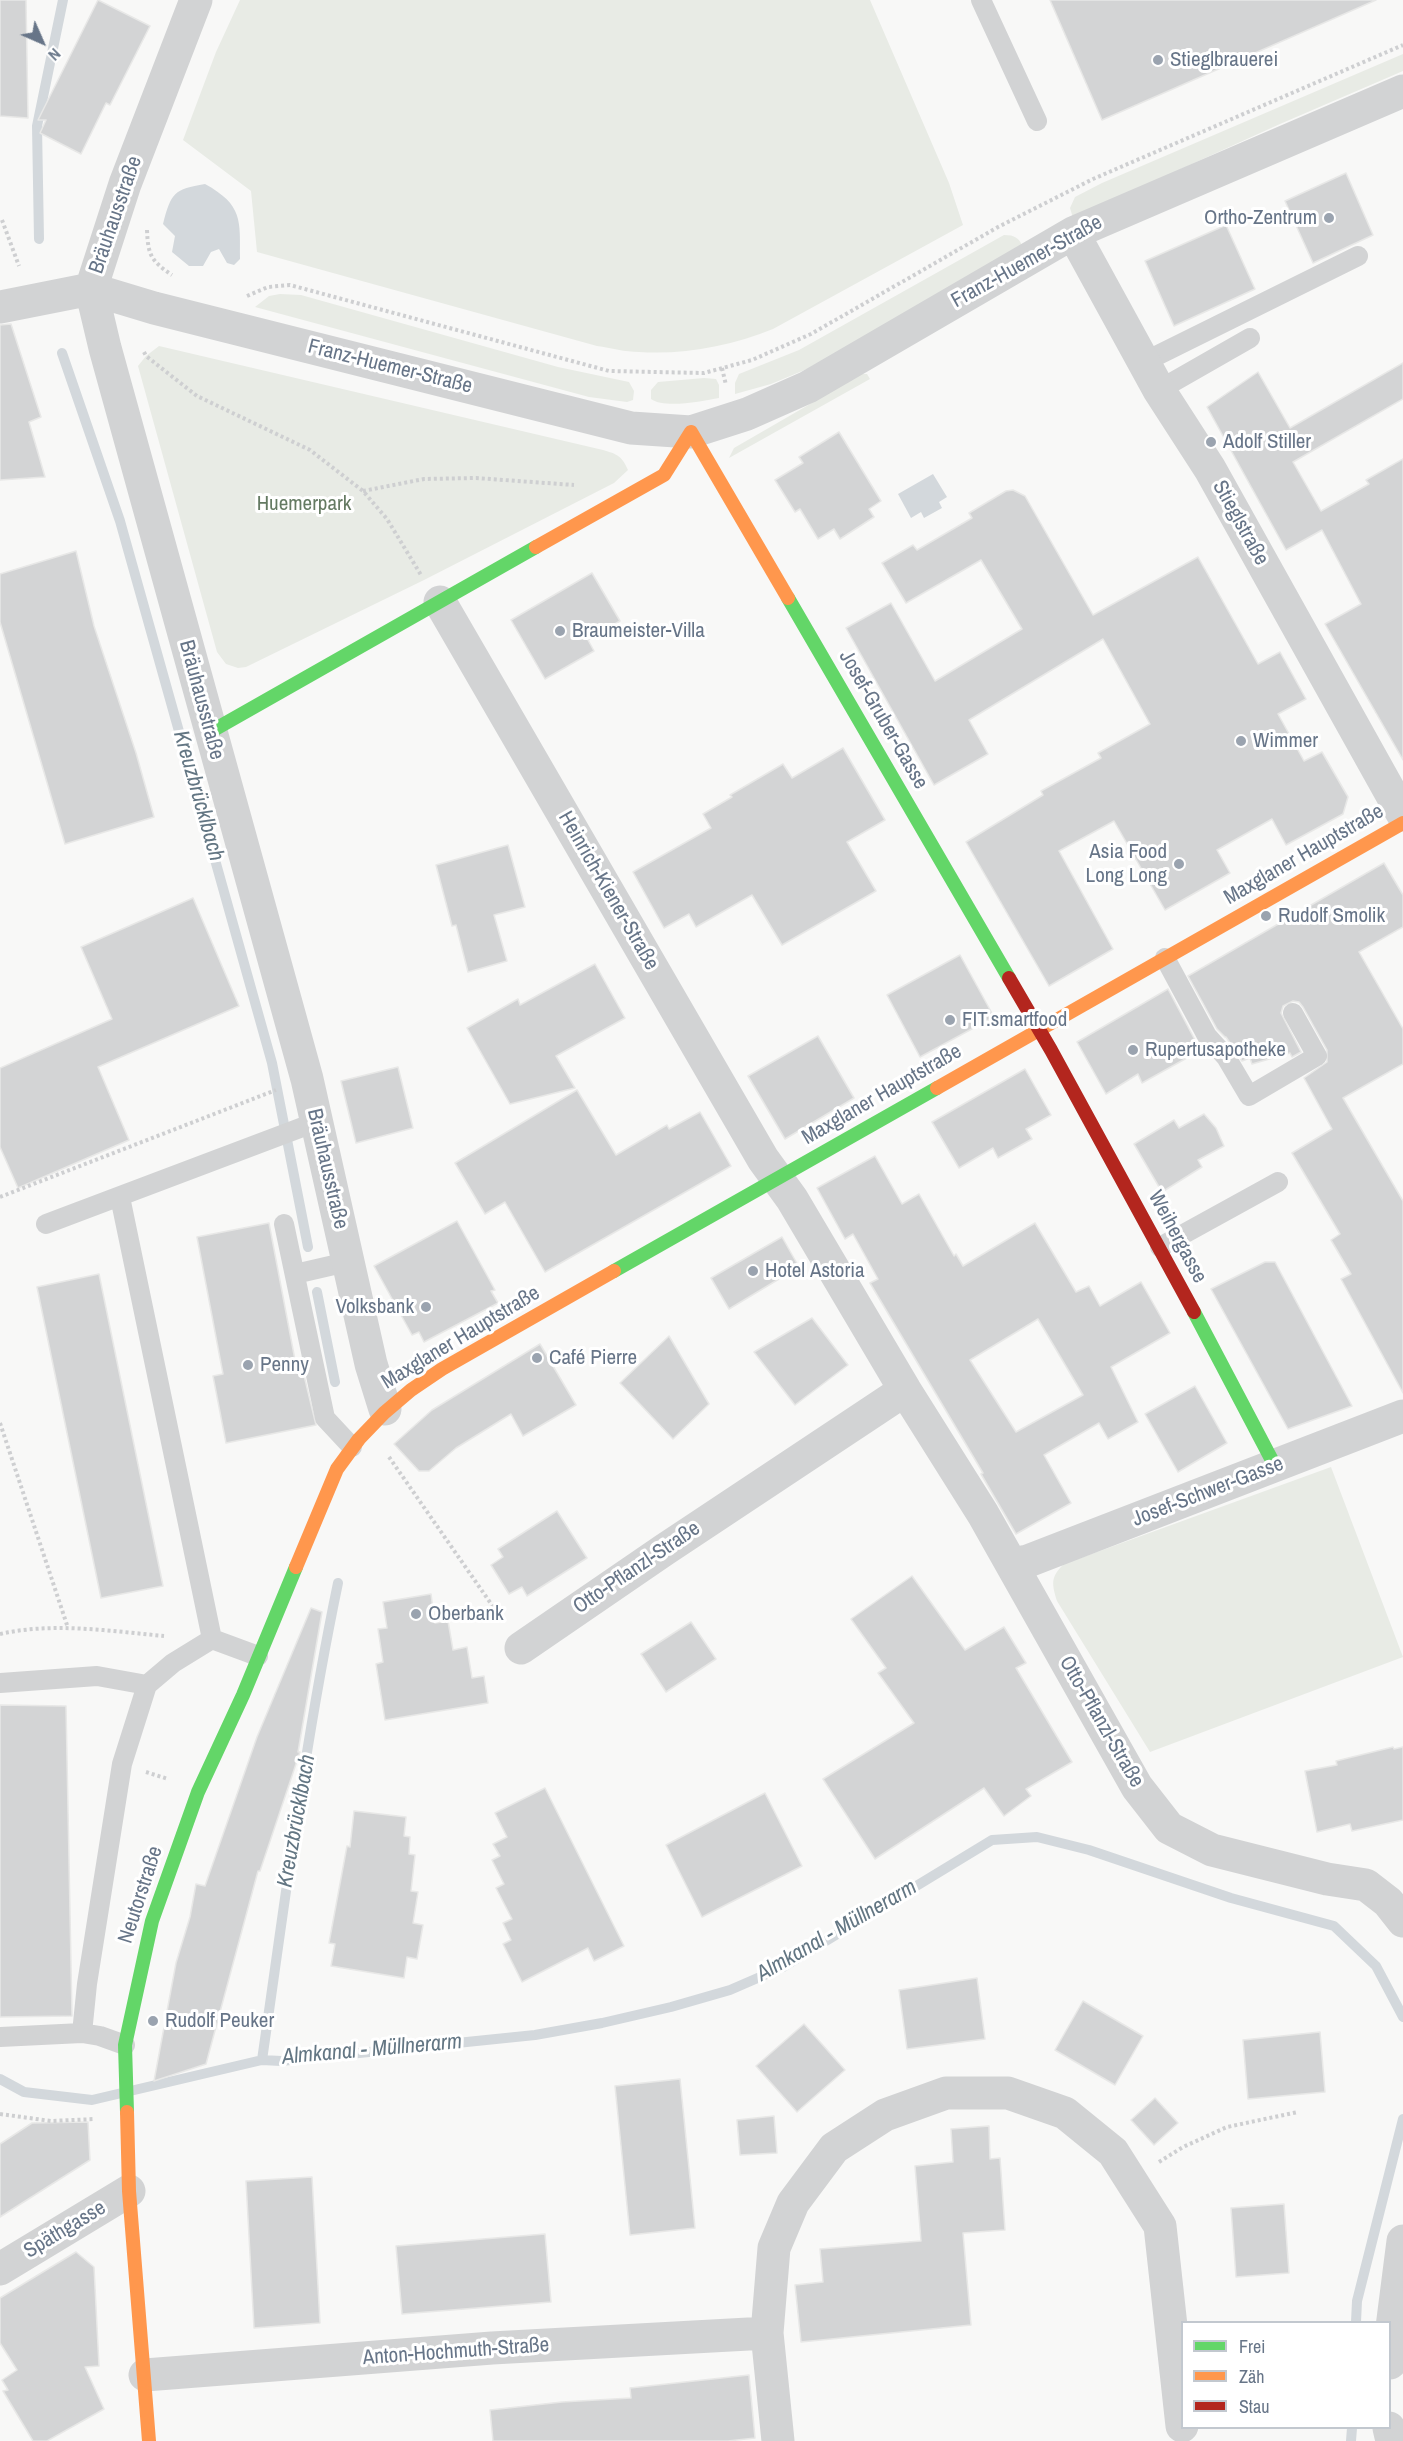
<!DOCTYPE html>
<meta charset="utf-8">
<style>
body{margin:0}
#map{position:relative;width:1403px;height:2441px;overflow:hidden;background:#f8f8f7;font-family:"Archivo Narrow",sans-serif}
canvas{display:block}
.legend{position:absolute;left:1181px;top:2321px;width:210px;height:108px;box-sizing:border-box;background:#fff;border:2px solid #c2c8cf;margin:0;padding:8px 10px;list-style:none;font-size:18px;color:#677588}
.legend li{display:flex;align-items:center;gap:12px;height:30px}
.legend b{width:30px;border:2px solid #c2c8cf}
.north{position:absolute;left:12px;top:12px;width:60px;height:60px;-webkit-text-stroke:4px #fff;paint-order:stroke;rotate:135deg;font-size:16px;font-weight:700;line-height:24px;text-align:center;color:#677588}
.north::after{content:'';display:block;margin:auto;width:21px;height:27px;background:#677588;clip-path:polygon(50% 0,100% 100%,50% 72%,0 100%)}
</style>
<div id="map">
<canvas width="1403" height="2441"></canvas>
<ul class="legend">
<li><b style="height:8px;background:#63d668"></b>Frei</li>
<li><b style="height:8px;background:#ff974d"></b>Zäh</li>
<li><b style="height:8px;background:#b3261e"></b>Stau</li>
</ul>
<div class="north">N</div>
</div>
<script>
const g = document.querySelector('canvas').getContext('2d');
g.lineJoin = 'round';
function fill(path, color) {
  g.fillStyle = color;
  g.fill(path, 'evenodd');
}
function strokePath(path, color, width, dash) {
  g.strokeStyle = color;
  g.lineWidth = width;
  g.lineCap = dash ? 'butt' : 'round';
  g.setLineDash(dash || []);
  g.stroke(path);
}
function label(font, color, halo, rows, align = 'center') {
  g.font = font + ' "Archivo Narrow",sans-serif';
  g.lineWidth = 6;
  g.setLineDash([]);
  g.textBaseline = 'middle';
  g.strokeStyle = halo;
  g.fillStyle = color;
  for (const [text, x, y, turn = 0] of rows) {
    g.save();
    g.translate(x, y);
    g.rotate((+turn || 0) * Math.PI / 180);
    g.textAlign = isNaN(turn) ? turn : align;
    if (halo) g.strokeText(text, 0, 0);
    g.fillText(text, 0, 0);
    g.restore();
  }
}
const green = new Path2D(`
 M240,0H870L949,183L963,225L773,329C731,346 684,355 639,352C625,352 611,348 597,346L257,252L251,191L183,140L216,52Z
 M1403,54V71L1280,124L1073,218L1070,208L1075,197L1102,183Z
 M1004,235C1015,235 1019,238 1023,247L807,369L771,384L735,394V383L739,374L799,350Z
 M280,294L301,295L558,367L629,382L634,391L633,400L627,402L589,397L255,307L269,296Z
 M159,346L603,450C617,454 622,456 628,470L614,483L424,580L246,667L238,668L226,664L217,652L138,366L146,356Z
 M862,374H867L870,379L729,458L734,448Z
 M704,378L716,379L719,385V398C702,401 665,409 651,399V390L658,382Z
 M1331,1467L1403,1657L1150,1752L1057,1601C1052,1584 1050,1577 1064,1564Z`);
const water = new Path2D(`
 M205,184C243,205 240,220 240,259L234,265L227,263L219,249L211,252L203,266H189L172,252L175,236L163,224C171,193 174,189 205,184Z
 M933,474L947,497L939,502L942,508L924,518L921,512L911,518L898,494Z`);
const stream = new Path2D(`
 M39,239L37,126L63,0
 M62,353L120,521L272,1063L308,1247
 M317,1292L335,1382
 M262,2060C285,1901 305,1741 338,1583
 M0,2079L24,2092L92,2100L262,2060L281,2061L535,2035L602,2023L671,2007L730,1990L783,1967L992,1840L1037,1837L1089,1850L1231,1898L1334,1926L1376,1966L1403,2017
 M1356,2322L1357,2301L1403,2119
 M1351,2441L1352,2428`);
const building = new Path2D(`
 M0,0H26L28,118L0,116Z
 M98,0L150,26L110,105L106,103L81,154L40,133L46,120H38Z
 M1050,0H1376L1102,120Z
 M1346,173L1373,235L1313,263L1285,201Z
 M1226,225L1255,289L1174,326L1145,261Z
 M11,324L41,417L29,422L45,477L0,480V325Z
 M1403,363V399L1293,462L1321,511L1369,484L1366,480L1403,459V760L1325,624L1361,604L1322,530L1286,550L1207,407L1258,372L1290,428Z
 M839,432L881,501L869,509L874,517L840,539L834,529L818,539L800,509L795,512L775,480L803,463L799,457Z
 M1013,490L1025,496L1093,615L1198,557L1258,664L1280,652L1306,699L1278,714L1304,761L1322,752L1348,797L1343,814L1286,845L1272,819L1217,850L1230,873L1165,910L1114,821L1059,851L1113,949L1049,986L966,842L1043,795L1041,791L1101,758L1098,753L1150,724L1103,639L969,720L988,754L934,785L846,628L891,603L935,681L1022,629L981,560L906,603L882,563L913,545L917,550L972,518L969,513L1006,491Z
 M76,551L94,626L136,753L154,817L65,844L0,622V574Z
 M592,573L620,621L588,640L594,651L545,679L511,620Z
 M843,748L885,820L847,842L876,891L782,945L752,895L696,927L689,914L664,928L633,872L711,828L703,814L732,797L730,795L783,764L792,778Z
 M508,845L525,907L494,915L507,961L468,972L456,925L452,926L436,865Z
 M1384,863L1403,895V927L1359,952L1403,1029V1064L1343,1098L1403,1201V1393L1341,1279L1351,1274L1331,1240L1340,1234L1292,1153L1332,1129L1304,1078L1327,1062V1050L1303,1007L1299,1002L1293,1001L1283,1006L1281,1013L1301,1052L1292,1057L1290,1053L1252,1064L1250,1058L1242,1061L1226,1037H1225L1217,1029L1188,976Z
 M193,898L239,1006L98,1067L129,1140L18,1188L0,1147V1068L112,1019L81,947Z
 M960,955L994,1017L920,1057L887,995Z
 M595,964L625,1018L556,1056L575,1088L510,1104L467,1028L518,999L520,1005Z
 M1168,989L1196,1042L1203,1049L1142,1083L1138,1074L1106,1094L1077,1042Z
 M818,1036L854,1098L785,1139L748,1076Z
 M398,1067L413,1128L356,1143L341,1081Z
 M1025,1069L1051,1115L1026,1129L1032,1139L998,1158L993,1148L959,1168L932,1122Z
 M577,1090L616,1155L667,1125L669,1129L700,1112L731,1166L545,1272L505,1202L485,1214L455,1163Z
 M1204,1114L1216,1128L1224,1146L1198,1160L1202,1167L1162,1192L1134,1144L1174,1120L1179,1128Z
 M875,1156L902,1204L919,1194L954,1256L956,1254L963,1266L1035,1223L1076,1292L1089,1286L1100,1306L1141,1282L1170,1333L1111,1367L1138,1422L1108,1439L1099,1423L1044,1455L1071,1503L1016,1534L981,1474L983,1473L870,1283L878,1279L853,1234L845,1239L817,1188ZM1038,1319L1083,1395L1016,1432L970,1360Z
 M457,1221L495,1290L491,1291L498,1303L424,1342L419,1332L412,1335L374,1266Z
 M269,1223L295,1360L300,1359L316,1425L226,1443L213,1376L223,1374L197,1237Z
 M782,1237L799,1267L729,1309L711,1278Z
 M1265,1262H1275L1352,1406L1288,1429L1211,1289Z
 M99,1274L163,1586L101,1598L37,1287Z
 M812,1318L848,1365L795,1405L754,1352Z
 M669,1336L709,1404L673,1439L620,1383Z
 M540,1344L576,1405L523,1436L511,1414L456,1448L429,1471H419L394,1444L432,1410Z
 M1195,1386L1227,1443L1178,1472L1145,1414Z
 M557,1511L587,1558L527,1596L522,1587L509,1594L491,1565L503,1557L498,1549Z
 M912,1576L965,1650L1004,1627L1026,1663L1016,1668L1072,1762L1026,1789L1031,1796L1004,1816L984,1788L875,1859L823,1779L914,1723L878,1673L886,1668L851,1619Z
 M431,1594L435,1623L448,1621L453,1650L467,1647L472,1678L484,1676L488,1703L385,1720L376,1664L383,1662L378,1629L387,1628L383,1602Z
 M311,1608L322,1612L298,1752H300L260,1871H258L206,2064L154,2081L176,1963L190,1917L196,1884L205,1886L257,1737Z
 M691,1622L716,1659L666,1692L641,1654Z
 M0,1705L66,1706L72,2016L0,2017Z
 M1393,1747L1394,1749L1403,1747V1820L1352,1831L1350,1824L1317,1832L1305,1771L1337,1765L1336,1761Z
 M545,1788L624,1946L594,1961L588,1948L522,1982L503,1944L511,1940L503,1923L512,1919L496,1888L504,1884L492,1860L500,1856L493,1844L507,1837L495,1813Z
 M765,1793L802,1866L702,1917L666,1845Z
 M354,1811L406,1817L404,1836L410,1837L409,1854L415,1855L411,1891L418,1892L413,1923L423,1925L417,1959L407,1957L404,1978L331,1966L335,1944L329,1943L347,1846L350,1847Z
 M977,1978L985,2039L907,2049L899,1990Z
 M1083,2001L1143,2036L1115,2085L1055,2050Z
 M804,2024L845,2070L797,2112L756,2066Z
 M1320,2032L1325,2092L1248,2099L1243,2040Z
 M680,2079L695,2228L630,2235L615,2086Z
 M1155,2098L1178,2123L1154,2145L1131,2120Z
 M774,2116L777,2153L740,2155L737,2120Z
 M88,2122L90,2160L0,2217V2144L32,2123Z
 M989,2126L990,2159L1000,2158L1005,2230L963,2233L971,2325L801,2342L795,2285L823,2282L820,2249L921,2241L915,2166L953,2162L951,2129Z
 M312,2177L320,2323L254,2328L246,2181Z
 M1284,2204L1289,2273L1236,2277L1231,2208Z
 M545,2234L551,2302L402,2314L396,2246Z
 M76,2252L94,2267L99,2366L85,2367L104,2409L47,2441H33L3,2391L8,2390L2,2380L17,2370L0,2343V2298Z
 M749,2375L755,2438L728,2441H493L490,2410L562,2402L631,2398L630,2388Z`);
const path = new Path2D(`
 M2,220L19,266
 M147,230C148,255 151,261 172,275
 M247,296L268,287L290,285L609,371L704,373L752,360L811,334L998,227L1093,179L1403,45
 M144,352L146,356L197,396L310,450L363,491L387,519L421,575
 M722,368L726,385
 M363,491L424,479L476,478L574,485
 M0,1197L276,1090
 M0,1423L68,1628
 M389,1457L503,1621
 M0,1634C53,1622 110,1631 164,1636
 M146,1772L168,1779
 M0,2114L51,2121L95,2119
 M1159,2162L1183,2147L1227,2127L1298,2112`);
const lane = new Path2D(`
 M981,0L1037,121
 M1144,362L1358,256
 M1159,390L1250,338
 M1165,958L1207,1036L1226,1057L1249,1096L1317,1056L1293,1013
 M120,1197L212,1639
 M46,1224L316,1122
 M284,1224L325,1418L352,1447
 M1160,1247L1278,1182
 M295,1274L347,1262
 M0,1683L97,1676L147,1685
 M0,2037L82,2033
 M125,2045L100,2036L82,2033L87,1984L122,1764L147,1685L173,1663L212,1639L258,1656`);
const street = new Path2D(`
 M196,0L125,184L91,289L105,348L307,1079L371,1364L385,1409
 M1073,233L1159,390L1210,469L1403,815
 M0,307L91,289L154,308L631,428L691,432L747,414L808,387L1073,233L1403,91
 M440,602L763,1159L792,1199L905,1390L983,1514L1137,1787L1169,1828L1212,1850L1327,1879L1366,1885L1388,1902L1403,1921
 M1012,1564L1028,1561L1403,1416
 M521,1648L664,1550L905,1390
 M0,2269L129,2191
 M1390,2363L1391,2335L1403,2241
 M145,2375L492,2348L767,2333
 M1389,2428L1392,2441
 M778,2441L767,2333L774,2248L793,2203L834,2148L885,2115L946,2093H1008L1065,2113L1113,2152L1160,2226L1182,2426`);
const fast = new Path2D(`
 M788,598L1009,978
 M210,732L536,547
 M614,1271L937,1088
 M1194,1312L1275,1466
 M127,2112L125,2045L152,1921L198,1792L243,1695L296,1567`);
const slow = new Path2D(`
 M536,547L664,475L691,432L788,598
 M937,1088L1403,823
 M296,1567L337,1469L359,1439L384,1413L411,1390L442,1369L614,1271
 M127,2112L129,2191L149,2441`);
const jam = new Path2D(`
 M1009,978L1051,1050L1194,1312`);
const markers = [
 [1158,60,6,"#9aa3af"],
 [1329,218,6,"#9aa3af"],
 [1211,442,6,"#9aa3af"],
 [560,631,6,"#9aa3af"],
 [1241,741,6,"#9aa3af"],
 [1179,864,6,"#9aa3af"],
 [1266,916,6,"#9aa3af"],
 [950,1020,6,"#9aa3af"],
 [1133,1050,6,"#9aa3af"],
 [753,1271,6,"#9aa3af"],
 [426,1307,6,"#9aa3af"],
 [537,1358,6,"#9aa3af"],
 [248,1365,6,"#9aa3af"],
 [416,1614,6,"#9aa3af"],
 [153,2021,6,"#9aa3af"]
];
const poiNames = [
 ["Stieglbrauerei",1170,60],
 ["Ortho-Zentrum",1317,218,"right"],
 ["Adolf Stiller",1223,442],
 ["Braumeister-Villa",572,631],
 ["Wimmer",1253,741],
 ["Asia Food",1167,852,"right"],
 ["Long Long",1167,876,"right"],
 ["Rudolf Smolik",1278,916],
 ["FIT.smartfood",962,1020],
 ["Rupertusapotheke",1145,1050],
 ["Hotel Astoria",765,1271],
 ["Volksbank",414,1307,"right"],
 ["Café Pierre",549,1358],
 ["Penny",260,1365],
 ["Oberbank",428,1614],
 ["Rudolf Peuker",165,2021]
];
const streetNames = [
 ["Bräuhausstraße",116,215,-71],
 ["Franz-Huemer-Straße",1027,262,-29],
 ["Franz-Huemer-Straße",390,367,14],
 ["Stieglstraße",1240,523,61],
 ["Bräuhausstraße",201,700,75],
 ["Josef-Gruber-Gasse",883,720,60],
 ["Maxglaner Hauptstraße",1304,855,-30],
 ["Heinrich-Kiener-Straße",608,891,60],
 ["Maxglaner Hauptstraße",882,1095,-30],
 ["Bräuhausstraße",327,1169,77],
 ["Weihergasse",1177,1237,62],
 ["Maxglaner Hauptstraße",461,1338,-31],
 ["Josef-Schwer-Gasse",1208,1492,-21],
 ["Otto-Pflanzl-Straße",637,1568,-34],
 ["Otto-Pflanzl-Straße",1101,1722,60],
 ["Neutorstraße",141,1895,-72],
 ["Späthgasse",65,2230,-31],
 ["Anton-Hochmuth-Straße",456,2352,-4]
];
const parkNames = [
 ["Huemerpark",304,504]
];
const waterNames = [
 ["Kreuzbrücklbach",198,796,74],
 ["Kreuzbrücklbach",297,1821,-80],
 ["Almkanal - Müllnerarm",837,1931,-30],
 ["Almkanal - Müllnerarm",372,2050,-5]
];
fill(green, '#e8ebe5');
fill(water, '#d3d8dc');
strokePath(stream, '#d3d8dc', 10);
fill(building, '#d3d4d5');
strokePath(building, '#e8e8e7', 1.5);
strokePath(path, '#cecfd1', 4, [3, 3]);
strokePath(lane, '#d2d3d4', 20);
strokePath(street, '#d2d3d4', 33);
strokePath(fast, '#63d668', 14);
strokePath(slow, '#ff974d', 14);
strokePath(jam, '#b3261e', 14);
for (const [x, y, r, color] of markers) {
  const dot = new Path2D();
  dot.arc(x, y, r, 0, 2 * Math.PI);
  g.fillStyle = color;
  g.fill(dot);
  strokePath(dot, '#fff', 2);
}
label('21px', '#677588', '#fff', poiNames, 'left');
label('21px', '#677588', '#fff', streetNames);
label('21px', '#647a62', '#fff', parkNames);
label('italic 22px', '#637683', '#fff', waterNames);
</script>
